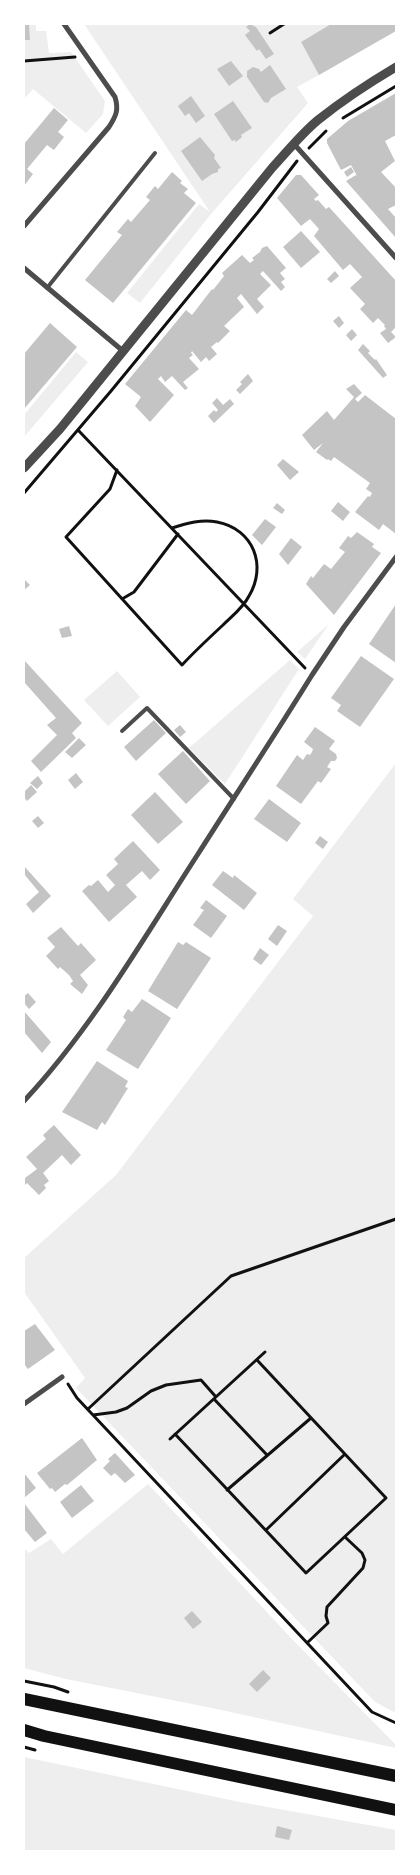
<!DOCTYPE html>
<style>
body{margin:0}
#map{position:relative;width:420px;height:1875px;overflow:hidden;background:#fff;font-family:"Fira Sans",sans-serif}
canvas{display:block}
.frame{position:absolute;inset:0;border:25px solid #fff;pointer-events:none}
</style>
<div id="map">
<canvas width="420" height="1875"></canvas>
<div class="frame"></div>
</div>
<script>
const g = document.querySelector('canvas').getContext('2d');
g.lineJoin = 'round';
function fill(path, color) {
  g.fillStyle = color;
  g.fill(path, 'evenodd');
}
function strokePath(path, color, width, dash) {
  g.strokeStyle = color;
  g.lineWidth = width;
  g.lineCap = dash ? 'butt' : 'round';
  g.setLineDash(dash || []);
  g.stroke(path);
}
const green = new Path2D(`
 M24,24H36V31H46L49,53L71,52L105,101L103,114L86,133L33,89L24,99Z
 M84,24H331L301,42L319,75L297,87L308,103L211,214L140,303L127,293L199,204L210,212Z
 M76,352L88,362L24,437V415Z
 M329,624L305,659L297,652Z
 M290,660L299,669L225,784L189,748Z
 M117,671L140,697L108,726L84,700Z
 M396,763V1713L375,1702L76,1388L85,1378L24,1292V1258L116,1175L313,916L293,899Z
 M148,1484L290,1637L396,1745V1748L212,1708L66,1679L24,1668V1548L29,1553L51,1539L63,1554Z
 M24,1757L240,1802L396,1830V1851H24Z`);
const building = new Path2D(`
 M24,24H29L30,40H24Z
 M250,24L256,27L274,54L266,59L259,49L257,51L245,35L250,31L246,27Z
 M331,24H396L395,26L396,31L319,75L301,42Z
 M231,61L243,76L229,86L217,69Z
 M270,65L286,89L271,98L268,103L264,102L247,77V71L253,67L259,69L261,72Z
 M396,93V135L385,141L395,161L381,172L396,188V205L388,209L396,218V238L346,181L356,175L357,176L351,165L341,170L327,143V139L348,121Z
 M191,96L205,116L196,123L189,113L185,116L178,106Z
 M233,101L252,128L241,135L242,137L236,142L235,140L232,141L214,114Z
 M54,108L68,120L58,132L64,137L54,150L47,145L27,169L33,174L24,186V144Z
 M200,137L215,155L214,158L221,168L218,169V172L212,174L202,181L181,151Z
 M351,167L354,172L347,177L344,172Z
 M172,172L182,181L180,183L188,189L184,193L196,203L113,303L85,280L122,235L117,232L128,219L131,222L150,200L146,197L155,186L158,189Z
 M296,175H301L319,195L314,199L316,201L318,200L326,209L329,207L396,281V327L391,332L396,337L388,343L380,333L386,329L384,326L385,325L378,318L373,323L360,309L365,304L350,288L362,277L350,264L343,270L314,236L319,229L310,219L301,226L277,198Z
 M301,231L320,252L301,268L283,247Z
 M267,246L286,268L280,273L285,279L281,282L285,287L281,291L263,271L260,274L271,285L257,299L264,307L257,314L241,294L237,298L244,307L224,326L230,331L218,343L217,342L211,347L217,354L209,361L206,357L201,362L192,351L191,353L193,355L189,358L199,369L183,382L188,388L185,390L172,376L165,382L161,376L158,379L174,395L150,422L135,406L141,397L125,384L186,310L192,315L212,289L213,290L224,276L222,273L242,255L250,263L254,260L252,258L260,252L262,248Z
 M335,271L339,276L331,283L327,279Z
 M339,316L344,323L339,328L333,321Z
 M50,323L77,347L24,409V354Z
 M352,329L357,335L351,341L346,335Z
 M363,344L370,351L368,353L375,360L376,359L387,375L383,378L358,350Z
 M248,374L253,381L240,394L236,390L242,384L240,382Z
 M354,384L362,393L355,399L358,402L365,395L396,419V534L383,524L379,530L355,512L368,496L370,497L372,493L366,489L370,483L334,457L331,461L328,459L327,460L316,452L323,443L314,450L302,435L327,411L334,420L354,397L346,389Z
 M217,398L223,405L230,399L234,404L214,423L208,416L214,410L216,412L218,410L212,403Z
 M283,459L299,472L290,480L277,465Z
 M338,502L350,512L343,521L331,511Z
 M277,503L285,510L282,514L273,508Z
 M265,519L276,527L262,545L252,535Z
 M357,532L374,544L372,547L381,553L334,615L306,584L311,576L313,578L324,564L331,569L345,552L339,548L348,536L351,538Z
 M291,538L302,547L288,565L279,554Z
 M24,579L30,585L24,590Z
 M396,604V663L369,644Z
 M69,626L72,636L62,638L59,629Z
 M361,656L394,679L360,727L337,711L341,705L331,698Z
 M24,660L82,723L72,733L76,738L41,772L31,761L57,735L47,725L56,718L24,682Z
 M154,720L166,733L136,761L124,747Z
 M180,725L186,732L180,737L174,730Z
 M315,727L335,741L329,749L336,754L337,758L335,761H331L327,767L331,769L321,783L318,781L301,804L276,786L297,755L303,760L307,754L310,755L312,752L313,749L304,742Z
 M79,738L86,745L72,758L65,752Z
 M183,751L210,781L186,804L158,774Z
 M76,773L83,782L75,789L68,780Z
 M38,776L43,783L37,789L30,783Z
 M31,785L37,792L27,801L24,797V792Z
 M155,792L183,822L158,844L131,815Z
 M269,799L301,823L287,842L254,819Z
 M38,816L44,823L38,828L32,821Z
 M320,836L328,842L323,849L315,843Z
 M133,841L160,870L150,880L142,871L126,885L137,897L109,922L82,891L89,885L91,886L98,880L108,892L115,885L106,875L118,864L114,859Z
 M24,866L51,896L33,913L26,904L39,892L24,874Z
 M223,871L233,878L234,875L257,893L244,910L212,885Z
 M206,900L227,916L211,938L193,925L204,910L200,908Z
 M278,925L287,931L277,946L268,939Z
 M61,927L78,946L81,943L96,960L80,975L88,985L82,994L70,984L73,981L69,975L60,967L58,969L46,956L55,947L47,938Z
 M178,942L183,945L186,942L211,958L177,1009L148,991Z
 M260,948L269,955L261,965L253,959Z
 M28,993L36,1002L29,1009L24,1003V996Z
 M142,999L171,1018L138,1069L106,1050L126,1020L123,1017L128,1009L132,1012Z
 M24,1011L51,1042L42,1053L24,1032Z
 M97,1061L128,1081L125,1087L128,1088L105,1125L102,1122L97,1130L62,1112Z
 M54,1125L81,1155L71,1165L62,1155L43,1173L49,1181L44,1185L46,1188L39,1195L27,1183L24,1186V1176L25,1178L37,1169L26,1157L46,1139L43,1135Z
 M35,1324L55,1350L28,1369L24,1364V1331Z
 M82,1438L97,1460L67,1485L65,1484L55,1492L52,1488L50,1489L37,1473Z
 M115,1453L135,1475L125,1483L115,1473L111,1476L103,1468L110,1461L108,1459Z
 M24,1473L36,1488L24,1498Z
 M81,1485L94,1501L72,1518L60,1502Z
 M24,1503L47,1533L35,1542L24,1529Z
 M192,1611L202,1622L193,1629L184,1618Z
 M263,1670L271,1678L257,1692L249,1684Z
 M277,1826L292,1830L289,1840L275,1837Z`);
const path = new Path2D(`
 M270,33L284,24
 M24,61L75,57
 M343,118L396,86
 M309,148L326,131
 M78,430L305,668
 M117,470L110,489L66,537L182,665C195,651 209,638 223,625C232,616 243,608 249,596C267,566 254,529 217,522C202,519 187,523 172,528
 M24,493L111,391L258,212L297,161
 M122,599L134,592L178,534
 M68,1384L77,1398L372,1712L396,1723
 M214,1399L267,1455
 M88,1409L231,1276L396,1219
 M93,1415L116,1412L127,1408L151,1391L166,1385L201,1380L216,1397
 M175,1434L306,1573L386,1498L257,1360
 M170,1439L265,1352
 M227,1490L311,1418
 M266,1530L345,1454
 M307,1643L328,1623L326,1616L327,1607L363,1568L365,1560L362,1553L345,1537
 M24,1681L54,1687L68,1692
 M24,1747L35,1750`);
const service = new Path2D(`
 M47,288L155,153
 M122,731L147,708L234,799`);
const minor = new Path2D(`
 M294,144L396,258
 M24,226L109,127C116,116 119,110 115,97L64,24
 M24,268L123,351
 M24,1101C93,1027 143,939 198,854C236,794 275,735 312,675L344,627L396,557
 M24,1404L62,1377`);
const tertiary = new Path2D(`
 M24,468L60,429L272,168C287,152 301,134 318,120C343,100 369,83 396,67`);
const trunk = new Path2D(`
 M24,1699L396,1776
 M24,1730L44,1736L396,1810`);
fill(green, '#eee');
fill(building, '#c4c4c4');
strokePath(path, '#111', 3);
strokePath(service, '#4c4c4c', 4);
strokePath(minor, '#4c4c4c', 5);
strokePath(tertiary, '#4c4c4c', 9);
strokePath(trunk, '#111', 12);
</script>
